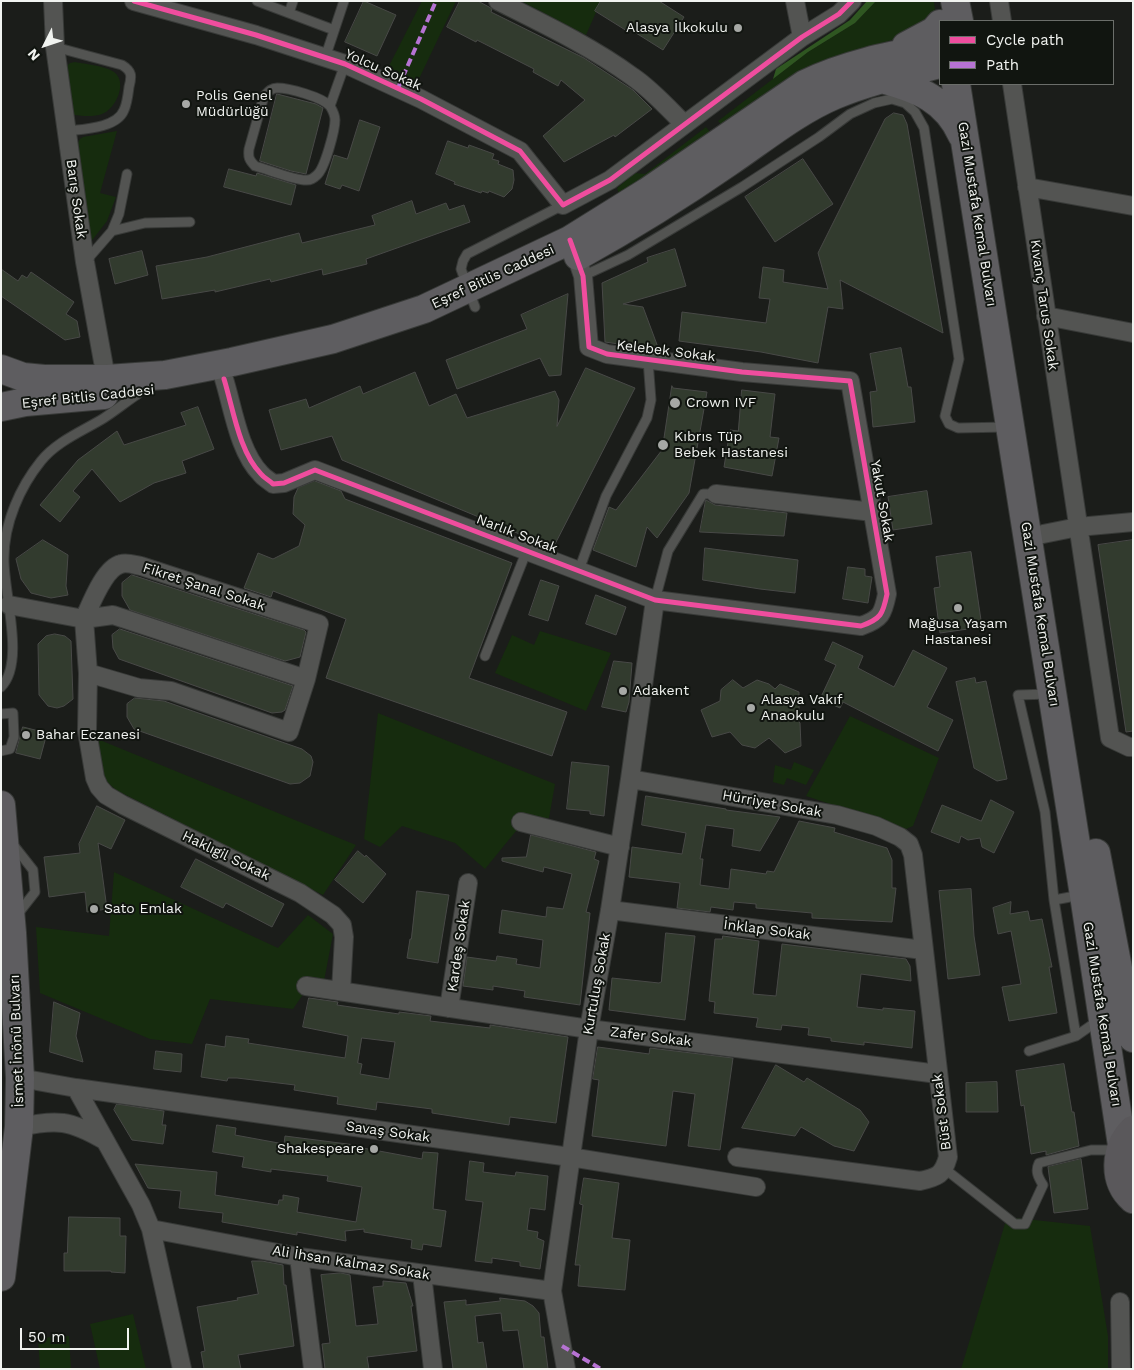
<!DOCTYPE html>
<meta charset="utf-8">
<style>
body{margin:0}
#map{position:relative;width:1134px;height:1370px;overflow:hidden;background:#1b1d1a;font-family:"Work Sans",sans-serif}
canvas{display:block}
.frame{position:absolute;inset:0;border:2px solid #f1f3f0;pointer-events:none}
.legend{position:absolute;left:939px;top:20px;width:175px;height:65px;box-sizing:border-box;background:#111510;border:1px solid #6b6e6a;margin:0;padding:6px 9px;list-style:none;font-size:15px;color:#f1f3f0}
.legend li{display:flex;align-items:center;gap:10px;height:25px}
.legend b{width:25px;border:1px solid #6b6e6a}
.north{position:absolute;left:20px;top:20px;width:50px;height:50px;-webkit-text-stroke:4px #111510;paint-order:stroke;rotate:229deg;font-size:14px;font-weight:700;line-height:20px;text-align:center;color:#f1f3f0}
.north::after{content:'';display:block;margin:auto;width:18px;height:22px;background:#f1f3f0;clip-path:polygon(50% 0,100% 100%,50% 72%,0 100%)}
.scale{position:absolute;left:20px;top:1328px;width:109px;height:22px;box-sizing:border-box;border:2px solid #f1f3f0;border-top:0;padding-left:6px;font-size:15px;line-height:18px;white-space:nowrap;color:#f1f3f0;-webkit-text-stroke:4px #111510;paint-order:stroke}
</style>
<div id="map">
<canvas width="1134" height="1370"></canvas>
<div class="frame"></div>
<ul class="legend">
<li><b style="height:6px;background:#ef4d9e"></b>Cycle path</li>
<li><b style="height:6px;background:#b673d3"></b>Path</li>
</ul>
<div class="north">N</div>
<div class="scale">50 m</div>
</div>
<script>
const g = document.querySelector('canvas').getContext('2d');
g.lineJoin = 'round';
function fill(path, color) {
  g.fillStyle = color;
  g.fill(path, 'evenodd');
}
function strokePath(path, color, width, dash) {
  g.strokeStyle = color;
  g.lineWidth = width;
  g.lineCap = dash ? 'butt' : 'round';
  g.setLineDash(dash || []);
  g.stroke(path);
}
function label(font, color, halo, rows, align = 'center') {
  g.font = font + ' "Work Sans",sans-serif';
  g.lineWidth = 4;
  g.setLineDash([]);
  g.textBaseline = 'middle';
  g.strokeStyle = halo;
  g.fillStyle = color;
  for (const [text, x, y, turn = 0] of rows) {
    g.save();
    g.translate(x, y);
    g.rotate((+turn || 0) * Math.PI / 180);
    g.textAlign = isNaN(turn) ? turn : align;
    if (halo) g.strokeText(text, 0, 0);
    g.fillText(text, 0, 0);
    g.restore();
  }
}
const green = new Path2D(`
 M422,1H456L417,83L388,68Z
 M521,1H601L586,35Z
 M876,1H934L936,21L905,36L845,54L724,127L718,121L808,52L855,23Z
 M75,62C85,64 106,66 114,72C128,82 116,109 102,114C94,117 83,116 74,115L70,110L67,66L70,63Z
 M706,127L711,133L619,194L617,188L635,173L645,174Z
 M117,131L100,193L116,197L107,221L90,243L78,143L80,139L83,137Z
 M540,631L611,653L586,711L495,673L512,635L534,645Z
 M378,713L555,784L549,818L538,819L529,833L516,831L485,869L455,843L402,826L380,847L364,839Z
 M850,716L939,758L913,826L906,829L806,796Z
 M95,738L356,845L323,895L116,790L105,780Z
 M794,762L814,770L806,785L787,778L784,785L773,782L775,765L791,770Z
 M114,872L278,948L308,915L333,934L324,981L315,977L293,1009L210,999L192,1044L150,1039L40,993L36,927L109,936Z
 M1007,1217L1090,1226L1108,1336V1369H961Z
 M133,1314L146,1369H100L90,1324Z
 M69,1336L71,1369H40L38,1338Z`);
const forest = new Path2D(`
 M867,1H876L855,23L808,52L773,79L776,69L850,20Z`);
const building = new Path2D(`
 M364,1L396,15L377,56L345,42Z
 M460,1H478L489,7L492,9L491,12L584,58L633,90L652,109L615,137L614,135L564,162L543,136L585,100L561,80L558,86L533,72L534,69L477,40L476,42L447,27Z
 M601,1H659L684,17L663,50L628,28L627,31L595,11Z
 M277,94L316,104L323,108L306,174L291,171L260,161Z
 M894,113L903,115L907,124L943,333L840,280L843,309L828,307L818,363L761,352L679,341L682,312L766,323L770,299L759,298L763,267L784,270L783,282L828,289L818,253L885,119Z
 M360,120L380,127L359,191L342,185L340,189L325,184L334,155L347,159Z
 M448,141L468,148L469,145L494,154L492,159L499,161L498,164L513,170L514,180L512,189L504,197L489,191L488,193L482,191L481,193L454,184L455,182L436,174Z
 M803,159L833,204L775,242L745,197Z
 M229,169L256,176L257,173L296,185L291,205L224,187Z
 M412,201L416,214L446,203L449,210L464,205L470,222L366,259L367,264L323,275L322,269L271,282L270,279L215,292V290L162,299L156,266L207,257L299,233L302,243L375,225L372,216Z
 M675,249L686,286L623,304L643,307L659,350L605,342L602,283L648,262L647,258Z
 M142,251L148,275L115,284L109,259Z
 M1,269L18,281L22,275L27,278L31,272L74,302L66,314L77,321L80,337L65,340L1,296Z
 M568,294L561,375L549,376L540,358L457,389L446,360L527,329L521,315Z
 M901,348L908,387H911L915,422L873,427L870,392L877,391L870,354Z
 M586,368L635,388L553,548L342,460L332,436L281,450L269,410L306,399L309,408L360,386L363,394L415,372L429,406L456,394L467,418L555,391L559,400L557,426Z
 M672,386L673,388L707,392L689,493L657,538L647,527L636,567L593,550L609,507L616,510L662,450Z
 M742,390L775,394L770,437L779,438L772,476L724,467L730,430L738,431Z
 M198,407L214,449L182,461L186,473L154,483L120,502L92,469L73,491L80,497L60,522L40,505L78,460L117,431L124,445L186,425L181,413Z
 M315,481L341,491L345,499L512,563L469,678L567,712L552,756L326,678L346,619L273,591L271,597L244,588L258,553L273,559L299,546L305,525L293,514L294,497L298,488Z
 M927,491L932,524L893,530L888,497Z
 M706,500L715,505L787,513L784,536L700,532Z
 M43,540L68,555L66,586L68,595L51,598L31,593L21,579L16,559Z
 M1133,540V731L1126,732L1098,545Z
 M705,548L798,560L795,593L760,589L703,580Z
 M971,552L982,627L940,633L934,588L940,587L936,557Z
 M848,567L865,569V576L872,577L868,603L843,599Z
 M132,575L304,630L306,632L300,657L285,661L130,610L122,596V583Z
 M541,580L559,586L548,621L529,615Z
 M596,595L626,607L616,635L586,624Z
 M120,629L293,686L285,710L282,712L272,713L119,659L113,648L112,635Z
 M55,634L65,636L71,641L73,699L64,706L57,708L48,706L39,695L38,644L46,636Z
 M833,642L863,656L858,668L894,687L913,650L947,668L927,707L953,720L938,751L843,702L840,708L820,699L836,665L825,660Z
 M614,661L632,663L629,702L626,712L602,707Z
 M975,678L976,683L986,681L1007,779L997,781L974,768L956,682Z
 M733,680L743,688L757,680L769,684L775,689L780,684L799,692V711L794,716L800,723L801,746L785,753L769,738L755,748L742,745L730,732L712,737L701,710L720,701L721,690Z
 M135,698L164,701L302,749L311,756L313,762L310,776L300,783L290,784L134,729L127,717V704Z
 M23,727L47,733L40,759L16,753Z
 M572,762L609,766L604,816L590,814V811L567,809Z
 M646,796L726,809V810L780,817L760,851L732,846L734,829L706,825L700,859H703L700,885L729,889L731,869L766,874L767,871L774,872L799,821L835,828L834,832L887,848L892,860V888H896L892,922L812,918V913L756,908V904L734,902L733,910L711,907L710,912L677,908L680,883L629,877L632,847L682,854L686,833L642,825Z
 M991,800L1014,812L994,853L982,847L980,838L968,840L961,836L959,843L931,832L942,805L981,821Z
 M97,806L125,820L111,849L98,843L107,909L87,912L85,892L49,897L44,857L80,853L79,844Z
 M531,835L596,852L594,859L599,861L586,912L590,913L580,1005L524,997L525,991L493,986V990L463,986L467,957L496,961L497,956L517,959L516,964L540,968L543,940L499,933L502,910L546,917L547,907L563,909L572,874L544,867L543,872L502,861V858L526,857Z
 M358,851L365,857L366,855L386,874L363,903L335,880Z
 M196,859L284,904L272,927L226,903L223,908L181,887Z
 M971,889L974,936L980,975L948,979L939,891Z
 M417,891L449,895L438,963L407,958L410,939H411Z
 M1011,902L1010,914L1028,911L1030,921L1042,919L1052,967H1049L1057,1013L1009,1021L1002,987L1021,984L1011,931L998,934L993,908Z
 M666,933L695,936L685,1020L609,1010L612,978L659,983L661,982Z
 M723,936L759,941L753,994L776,996L782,944L906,959L910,966L911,981L861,974L857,1007L883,1010V1008L915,1011L912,1048L864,1042V1045L831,1041V1038L808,1035L809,1028L782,1025L781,1030L756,1027L758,1018L714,1013L715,1002L709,1001L715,939H722Z
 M309,998L338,1002L337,1005L399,1014V1012L431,1016L430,1021L490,1028V1025L568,1037L556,1123L510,1117L509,1125L432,1113V1109L377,1102L376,1110L337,1104L338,1097L294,1090L295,1085L237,1078H228L227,1081L201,1077L206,1044L225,1047L226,1036L249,1039L248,1043L345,1058L348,1036L303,1027ZM362,1038L395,1042L389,1079L360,1074L362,1064L358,1063Z
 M54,1002L80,1013L76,1036L83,1062L50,1052Z
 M598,1047L649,1054L650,1048L733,1058L720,1150L688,1146L695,1094L673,1091L666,1146L592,1136L599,1080L593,1079Z
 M156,1051L182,1054L181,1072L154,1069Z
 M1064,1064L1072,1112H1074L1079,1146L1046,1155V1151L1031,1154L1024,1105L1021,1106L1016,1071Z
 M776,1065L804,1082L807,1078L860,1110L869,1122L854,1151L834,1146L801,1127L795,1136L742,1128Z
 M997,1082L998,1112H966V1083Z
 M117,1104L164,1111L162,1125H166L163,1144L132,1140L114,1110Z
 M217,1125L236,1128L235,1135L284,1144L285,1136L363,1146V1148L422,1159L423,1152L438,1153L433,1209L446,1211L441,1247L423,1244L422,1250L411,1248L412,1240L364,1232V1229L345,1231L346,1241L297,1232V1235L222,1222L223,1213L179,1208L181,1191L148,1188L135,1164L217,1172L215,1195L278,1205L279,1200H283V1195L299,1198L297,1212L356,1222L362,1187L327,1181L328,1176L271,1169V1172L242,1167L244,1157L213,1152Z
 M1081,1159L1088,1209L1054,1213L1048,1167Z
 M470,1161L484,1163L483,1172L515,1176L516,1172L548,1176L545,1210L530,1208L527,1230L538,1232L537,1238L544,1241L540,1269L520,1266V1262L492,1258V1263L475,1261L483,1202L466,1200Z
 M584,1178L619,1183L612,1238L630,1240L625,1290L578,1286L580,1265H575L583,1205L580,1204Z
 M69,1217L120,1218V1236H126L125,1273L111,1272V1271H64V1253H67Z
 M252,1261H262L283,1265L284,1285H286L294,1346L238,1355L241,1369H204L201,1352L205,1351L197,1307L238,1300L237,1298L258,1294Z
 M341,1273L350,1275L356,1326L378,1324L373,1287L383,1286V1281L406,1283L413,1306H411L417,1351L367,1357L369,1369H325L322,1344L330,1343L321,1275Z
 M500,1298L525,1301L533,1306L539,1313L541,1337H544L548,1369H524L518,1330L503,1331L501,1313L475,1316L478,1343L483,1342L487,1369H453L444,1302L466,1300V1305L500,1301Z`);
const service = new Path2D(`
 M257,1L334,30
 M289,13L293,1
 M55,47L122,65C132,71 132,76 129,87C128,95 127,104 124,110C117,128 84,129 67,131
 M325,58L344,1
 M330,106C333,111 335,115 335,120C335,130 325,168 317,175C315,177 311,180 307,180C296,181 267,169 255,166C249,160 248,157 249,149L264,96C268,92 271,88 277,88C289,88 322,97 330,106L345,64
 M112,231L145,223L190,222
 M85,262L112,231L119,214L127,174
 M583,276L628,255L742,187L819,137L850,114L874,103L892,99L905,103L915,112L924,128L959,359L945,416L949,424L958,428L1007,427
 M475,307L461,269L463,261L467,254L563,205
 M579,570L606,496L647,418L651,400L648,360
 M655,600L668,551L703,494H716
 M485,656L527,550
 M1,687C26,663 3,591 4,558C4,523 20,487 41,461C57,441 83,431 104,418C115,411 126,402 138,394
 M1049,694L1018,695L1045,812L1054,900L1081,895
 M1,714L13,713L14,737L10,749L1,751
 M11,842L33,870L35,892L17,915
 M1054,900L1076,1036
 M1029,1051L1076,1036L1099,1020
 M945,1169L1015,1224H1025L1043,1185C1038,1177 1035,1171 1039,1163L1091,1150H1118`);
const minor = new Path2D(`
 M53,1L55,47L85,262L108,389
 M134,1L256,35L345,64L421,99L520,151L563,205L610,180L802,37L839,14L852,1
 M498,1C544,24 592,47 633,77C652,90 668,108 684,124
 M795,1L802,37
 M999,1L1002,21
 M1012,84L1110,738L1129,747H1133
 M1027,187L1133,206
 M1046,316L1133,333
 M224,379C233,408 239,452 261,474C264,478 269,480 273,484L284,483L315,470L655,600L861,626C881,619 883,614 887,594L850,381L742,372L607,354L589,347L583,276L573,247
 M716,494L873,512
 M1043,534L1078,527L1133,522
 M9,605L84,619L113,615L306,679L289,732L171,691L139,688L88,673L84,619
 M84,619C91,604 104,568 121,564C127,562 135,565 141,566L319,624L306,679
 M88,673L87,731L95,778L99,787L106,795L123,805L300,893L333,915L342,925L344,937L341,991
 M630,779L837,815L876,826L900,837L909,844L913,855L948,1157C943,1175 938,1177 920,1181L737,1157
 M521,822L620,847
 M610,910L923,950
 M306,986L589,1029L938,1074
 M449,1008L468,883
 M20,1078L76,1088L570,1157L756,1187
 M76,1088L141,1205L151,1229L182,1369
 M19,1127C57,1119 70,1120 104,1140
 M151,1229L299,1257L552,1291
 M299,1257L313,1369
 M422,1274L433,1369
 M1120,1302L1121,1369
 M566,1369L552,1291L589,1029L610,910L630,779L655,600`);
const primary = new Path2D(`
 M955,1L959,21
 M906,46L934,31L940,24
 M882,79C918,89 946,99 962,135
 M956,84L1084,895L1122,1145
 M578,256C630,227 680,196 729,162C763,139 797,111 835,95C869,81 905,73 940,64
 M1,369L23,377L44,379H107L165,375L232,362L333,339L424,309L570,240L647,192L805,84C848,63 894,55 940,46
 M1,407L25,402L104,395
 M1,805L12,933L20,1078L19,1127L1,1277
 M1096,853L1129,1026L1133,1038`);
const trunk = new Path2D(`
 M1133,1130C1115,1148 1112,1181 1133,1199`);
const quiet = new Path2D(`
 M398,88L436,1
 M562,1346L601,1369`);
const cycleway = new Path2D(`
 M134,1L256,35L345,64L421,99L520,151L563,205L610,180L802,37L839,14L852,1
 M224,379C233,408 239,452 261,474C264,478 269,480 273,484L284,483L315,470L655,600L861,626C881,619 883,614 887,594L850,381L742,372L607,354L589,347L583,276L570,240`);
const markers = [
 [738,28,5,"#a6a8a5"],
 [186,104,5,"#a6a8a5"],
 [675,403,6,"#a6a8a5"],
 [663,445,6,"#a6a8a5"],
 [958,608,5,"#a6a8a5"],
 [623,691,5,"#a6a8a5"],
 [751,708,5,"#a6a8a5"],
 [26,735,5,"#a6a8a5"],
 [94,909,5,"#a6a8a5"],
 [374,1149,5,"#a6a8a5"]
];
const poiNames = [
 ["Alasya İlkokulu",728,28,"right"],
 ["Polis Genel",196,96],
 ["Müdürlüğü",196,112],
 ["Crown IVF",686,403],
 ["Kıbrıs Tüp",674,437],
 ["Bebek Hastanesi",674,453],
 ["Mağusa Yaşam",958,624,"center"],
 ["Hastanesi",958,640,"center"],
 ["Adakent",633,691],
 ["Alasya Vakıf",761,700],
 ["Anaokulu",761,716],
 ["Bahar Eczanesi",36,735],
 ["Sato Emlak",104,909],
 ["Shakespeare",364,1149,"right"]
];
const streetNames = [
 ["Yolcu Sokak",383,70,24],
 ["Barış Sokak",76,199,82],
 ["Gazi Mustafa Kemal Bulvarı",977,214,81],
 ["Eşref Bitlis Caddesi",493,277,-25],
 ["Kıvanç Tarus Sokak",1044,305,82],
 ["Kelebek Sokak",666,351,7],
 ["Eşref Bitlis Caddesi",88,397,-6],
 ["Yakut Sokak",882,501,80],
 ["Narlık Sokak",517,534,21],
 ["Fikret Şanal Sokak",204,587,18],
 ["Gazi Mustafa Kemal Bulvarı",1040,614,81],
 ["Hürriyet Sokak",772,804,10],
 ["Haklıgil Sokak",226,856,26],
 ["İnklap Sokak",767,930,7],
 ["Kardeş Sokak",459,946,-82],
 ["Kurtuluş Sokak",597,984,-80],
 ["Gazi Mustafa Kemal Bulvarı",1102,1014,81],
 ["Zafer Sokak",651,1037,7],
 ["İsmet İnönü Bulvarı",17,1041,-92],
 ["Büst Sokak",942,1112,-97],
 ["Savaş Sokak",388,1132,8],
 ["Ali İhsan Kalmaz Sokak",351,1263,9]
];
fill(green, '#162c0e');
fill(forest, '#2f5721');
fill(building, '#323b2e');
strokePath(building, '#484947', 1);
strokePath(service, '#383a38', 11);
strokePath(minor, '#383a38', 20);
strokePath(primary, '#383a38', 30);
strokePath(trunk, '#383a38', 30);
strokePath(service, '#535452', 9);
strokePath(minor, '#535452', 18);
strokePath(primary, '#5e5d60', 28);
strokePath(trunk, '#5a585b', 28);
strokePath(quiet, '#b673d3', 4, [8, 4]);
strokePath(cycleway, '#ef4d9e', 5);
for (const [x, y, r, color] of markers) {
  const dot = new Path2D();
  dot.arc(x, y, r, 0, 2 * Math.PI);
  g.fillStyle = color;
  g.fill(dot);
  strokePath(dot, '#111510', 2);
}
label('14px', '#f1f3f0', '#111510', poiNames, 'left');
label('14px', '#f1f3f0', '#111510', streetNames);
</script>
